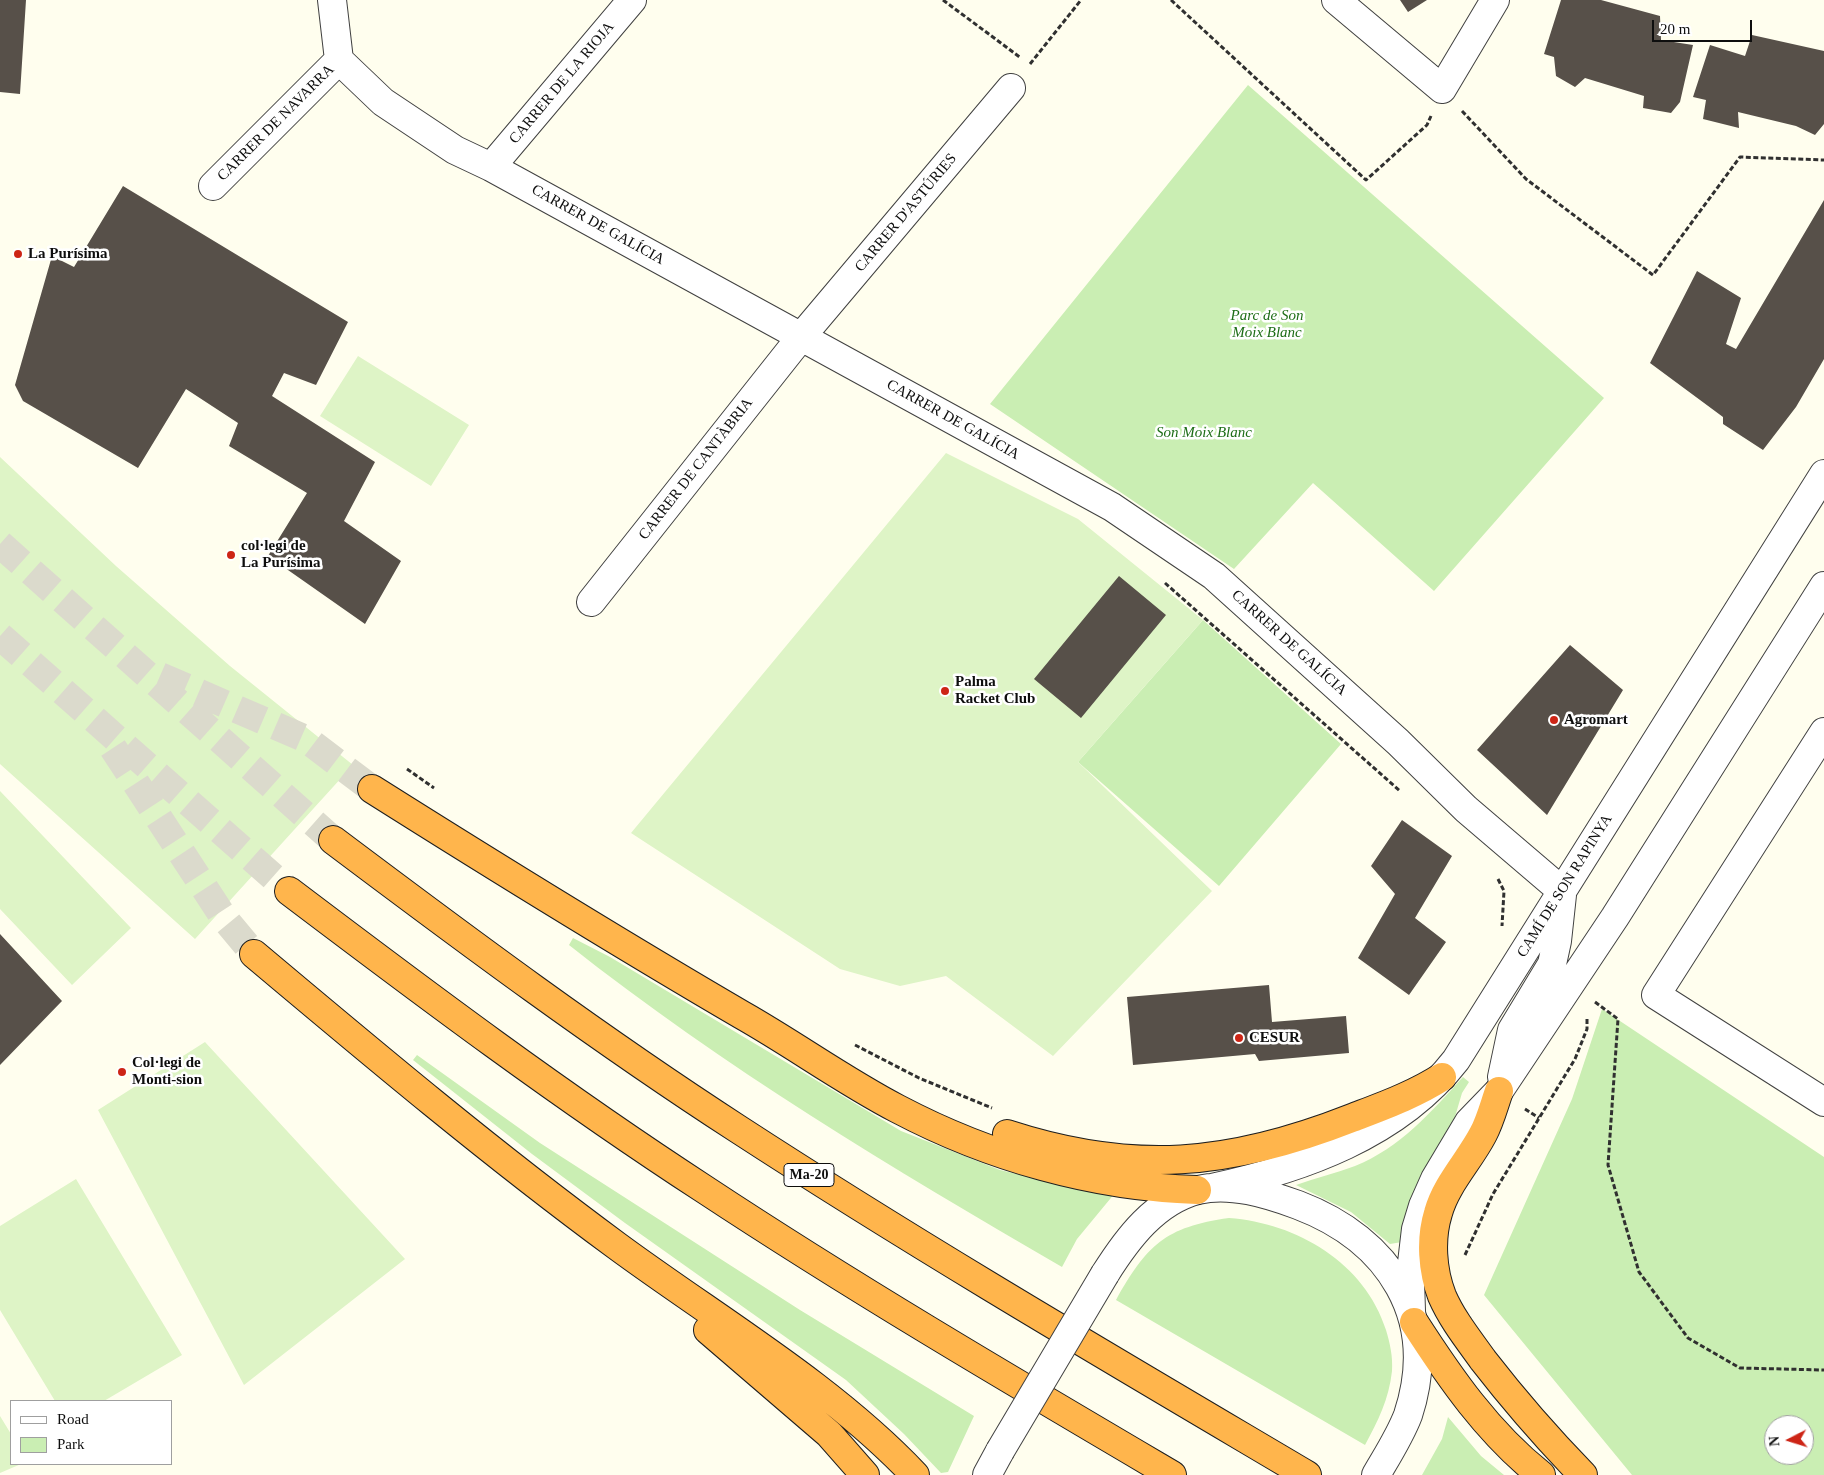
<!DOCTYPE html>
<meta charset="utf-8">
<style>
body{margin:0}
#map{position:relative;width:1824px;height:1475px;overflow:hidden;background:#fffeee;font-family:"Times New Roman",serif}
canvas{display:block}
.legend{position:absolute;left:10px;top:1400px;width:162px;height:65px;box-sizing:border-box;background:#fff;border:1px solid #9f9f9f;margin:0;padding:6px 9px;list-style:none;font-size:15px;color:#0e0e0e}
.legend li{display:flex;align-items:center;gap:10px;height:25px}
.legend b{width:25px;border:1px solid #9f9f9f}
.north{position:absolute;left:1764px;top:1415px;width:50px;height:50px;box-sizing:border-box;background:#fff;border:1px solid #9f9f9f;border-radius:50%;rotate:265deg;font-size:14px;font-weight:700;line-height:20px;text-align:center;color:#0e0e0e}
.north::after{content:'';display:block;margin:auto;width:18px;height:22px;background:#cd2516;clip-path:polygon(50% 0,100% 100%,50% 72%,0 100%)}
.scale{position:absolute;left:1652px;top:20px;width:100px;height:22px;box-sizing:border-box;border:2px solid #0e0e0e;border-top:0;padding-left:6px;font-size:15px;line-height:18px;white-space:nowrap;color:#0e0e0e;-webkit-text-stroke:4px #fff;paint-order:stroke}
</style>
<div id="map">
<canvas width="1824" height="1475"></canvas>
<ul class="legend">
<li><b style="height:6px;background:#fff"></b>Road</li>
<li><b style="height:14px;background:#caeeb3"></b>Park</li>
</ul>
<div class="north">N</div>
<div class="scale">20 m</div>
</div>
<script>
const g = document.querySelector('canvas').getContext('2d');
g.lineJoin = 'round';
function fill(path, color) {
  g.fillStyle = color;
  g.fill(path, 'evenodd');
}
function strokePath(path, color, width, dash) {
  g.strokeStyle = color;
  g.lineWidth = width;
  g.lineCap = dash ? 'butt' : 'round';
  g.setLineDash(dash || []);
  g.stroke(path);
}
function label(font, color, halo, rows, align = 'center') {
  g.font = font + ' "Times New Roman",serif';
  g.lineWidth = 5;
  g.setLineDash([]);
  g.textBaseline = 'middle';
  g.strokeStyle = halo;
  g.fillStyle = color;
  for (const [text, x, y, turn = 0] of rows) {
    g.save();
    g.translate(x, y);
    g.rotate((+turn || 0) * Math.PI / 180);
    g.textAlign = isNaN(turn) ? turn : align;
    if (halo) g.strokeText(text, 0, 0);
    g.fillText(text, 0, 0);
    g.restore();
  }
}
const green = new Path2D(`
 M1248,85L1604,398L1434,591L1313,483L1234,569L990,404Z
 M1203,620L1341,744L1219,886L1078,762Z
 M573,938L610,957L901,1131L1000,1170L1062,1185L1115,1193L1077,1239L1062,1267C893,1169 723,1067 569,945Z
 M1602,1009L1824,1157V1475H1632L1484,1295L1572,1099ZM1774,1425H1804V1455H1774Z
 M417,1055L540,1143L800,1310L974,1416L948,1472L941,1473L904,1434L846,1380L625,1223L532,1154L413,1060Z
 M1463,1077L1469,1082L1462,1093L1452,1127L1402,1242L1390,1244L1351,1212L1296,1185C1316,1178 1336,1173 1355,1166C1400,1148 1431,1112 1463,1077Z
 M1229,1218C1297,1223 1365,1263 1386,1330C1390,1343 1393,1357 1392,1371C1389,1399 1378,1421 1365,1445L1116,1300C1147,1245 1165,1227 1229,1218Z
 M1448,1417L1481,1456L1504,1475H1422L1442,1439Z`);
const pitch = new Path2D(`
 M358,356L469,425L431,486L320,416Z
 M946,453L1078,519L1203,620L1078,762L1212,891L1053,1056L946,976L900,986L840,969L631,833Z
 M0,457L116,566L230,666L353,765L195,939L0,764Z
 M0,791L131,928L72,985L0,909Z
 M205,1042L405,1259L244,1385L98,1110Z
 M76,1179L182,1355L104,1401H55L0,1310V1226Z
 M0,1416L11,1434V1464H21L0,1473Z`);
const building = new Path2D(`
 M0,0H26L20,94L0,92Z
 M1400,0H1427L1408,12Z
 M1561,0H1601L1660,16L1661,40L1693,45L1680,102L1671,113L1643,108L1644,96L1585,78L1575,87L1556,76L1554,57L1544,54Z
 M1752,35L1824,51V124L1815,135L1796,126L1738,112L1739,128L1703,119L1706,100L1693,97L1710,45L1745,56Z
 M123,186L348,322L316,385L284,373L272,396L375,462L344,521L401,561L365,624L268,556L307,493L229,446L238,423L186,389L138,468L23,401L15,385L52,256L74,267Z
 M1824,200V359L1796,407L1763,450L1723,424V417L1650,363L1697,271L1741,298L1726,344L1736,349Z
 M1119,576L1166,615L1081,718L1034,679Z
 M1570,645L1623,690L1547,815L1477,750Z
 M1402,820L1452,856L1415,918L1446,942L1409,995L1358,958L1395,894L1371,866Z
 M0,934L62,1001L0,1065Z
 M1269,985L1272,1022L1346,1016L1349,1053L1259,1061L1255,1054L1133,1065L1127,997Z`);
const highwayTunnel = new Path2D(`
 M0,544L333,840
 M0,636L289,891
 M160,676L306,739L372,789
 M113,748L224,918L254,954`);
const path = new Path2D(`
 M943,0L1021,58
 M1171,0L1366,180L1427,125L1431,116
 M1030,64L1081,0
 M1462,111L1526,179L1653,275L1740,157L1824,160
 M1165,583L1400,791
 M407,769L434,788
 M1498,879L1504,891L1502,926
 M1595,1002L1618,1019L1608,1165L1639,1272L1688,1338L1740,1368L1824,1370
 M855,1045L919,1078L992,1108
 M1525,1109L1539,1118
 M1465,1255L1493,1194L1575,1059L1587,1029V1017`);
const minor = new Path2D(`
 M332,0L339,60L383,102L455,150L491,167L1112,507L1214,576L1398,742L1466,809L1562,891
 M1336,0L1442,89L1495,0
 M491,167L632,0
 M213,186L339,60
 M591,602L801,337L1011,88
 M1824,732L1656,995L1824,1102
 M1502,1077L1512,1030L1552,964L1557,941L1562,895
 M1212,1188C1301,1169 1398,1135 1456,1060L1824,474
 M1105,1274C1127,1239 1155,1201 1198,1190C1230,1182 1268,1194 1298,1205C1390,1240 1440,1318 1408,1415C1400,1436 1387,1456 1376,1475
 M1411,1311L1410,1280L1416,1229L1423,1206L1435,1179L1469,1122L1499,1091L1615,917L1824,586
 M987,1475L1000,1451`);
const highway = new Path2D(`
 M372,789C494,866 617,942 742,1015C795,1045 844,1081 898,1109C989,1157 1094,1187 1197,1190
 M333,840C466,940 599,1039 738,1129C924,1250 1116,1362 1307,1475
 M289,891C425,994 561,1096 704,1189C857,1290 1014,1382 1172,1475
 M254,954C373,1054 492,1154 617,1246C716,1319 831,1386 915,1475
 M1499,1091C1494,1105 1490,1121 1483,1134C1469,1161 1446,1184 1438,1213C1430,1239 1432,1270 1442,1296C1452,1319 1468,1339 1483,1360C1514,1400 1547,1438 1583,1475
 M1007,1134C1133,1175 1230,1166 1352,1118C1383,1106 1414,1095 1442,1077
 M1414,1322C1450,1378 1488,1433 1541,1475
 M708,1330L829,1434L865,1475`);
const minorBridge = new Path2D(`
 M1000,1451L1105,1274`);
const markers = [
 [18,254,5,"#cd2516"],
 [231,555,5,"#cd2516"],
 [945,691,5,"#cd2516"],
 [1554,720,5,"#cd2516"],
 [1239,1038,5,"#cd2516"],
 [122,1072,5,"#cd2516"]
];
const shields = [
 [809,1175,50]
];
const shieldNames = [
 ["Ma-20",809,1175]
];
const streetNames = [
 ["CARRER DE LA RIOJA",562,83,-50],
 ["CARRER DE NAVARRA",276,123,-45],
 ["CARRER D'ASTÚRIES",906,213,-50],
 ["CARRER DE GALÍCIA",598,225,29],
 ["CARRER DE GALÍCIA",953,420,29],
 ["CARRER DE CANTÀBRIA",696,469,-52],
 ["CARRER DE GALÍCIA",1289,643,42],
 ["CAMÍ DE SON RAPINYA",1565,886,-58]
];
const poiNames = [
 ["La Purísima",28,254],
 ["col·legi de",241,546],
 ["La Purísima",241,563],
 ["Palma",955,682],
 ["Racket Club",955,699],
 ["Agromart",1564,720],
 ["CESUR",1249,1038],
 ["Col·legi de",132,1063],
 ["Monti-sion",132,1080]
];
const parkNames = [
 ["Parc de Son",1267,316],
 ["Moix Blanc",1267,333],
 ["Son Moix Blanc",1204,433]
];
fill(green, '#caeeb3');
fill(pitch, '#def4c6');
fill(building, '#575049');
strokePath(highwayTunnel, '#dbdacc', 28, [28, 14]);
strokePath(minor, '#414141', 30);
strokePath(highway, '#1f1f1f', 30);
strokePath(path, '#303030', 3, [5, 2.5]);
strokePath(minor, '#fff', 28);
strokePath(highway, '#ffb54c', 28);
strokePath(minorBridge, '#414141', 30, []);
strokePath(minorBridge, '#fff', 28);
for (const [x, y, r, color] of markers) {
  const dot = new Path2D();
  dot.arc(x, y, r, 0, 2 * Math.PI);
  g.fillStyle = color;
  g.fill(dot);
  strokePath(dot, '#fff', 2);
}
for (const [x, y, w] of shields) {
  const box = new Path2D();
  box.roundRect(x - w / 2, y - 11.5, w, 23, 4);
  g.fillStyle = '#fff';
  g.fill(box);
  strokePath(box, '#0e0e0e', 1);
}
label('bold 14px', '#0e0e0e', null, shieldNames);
label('15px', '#0e0e0e', '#fff', streetNames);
label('bold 15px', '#0e0e0e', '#fff', poiNames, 'left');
label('italic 15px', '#1d6d16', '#fff', parkNames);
</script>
